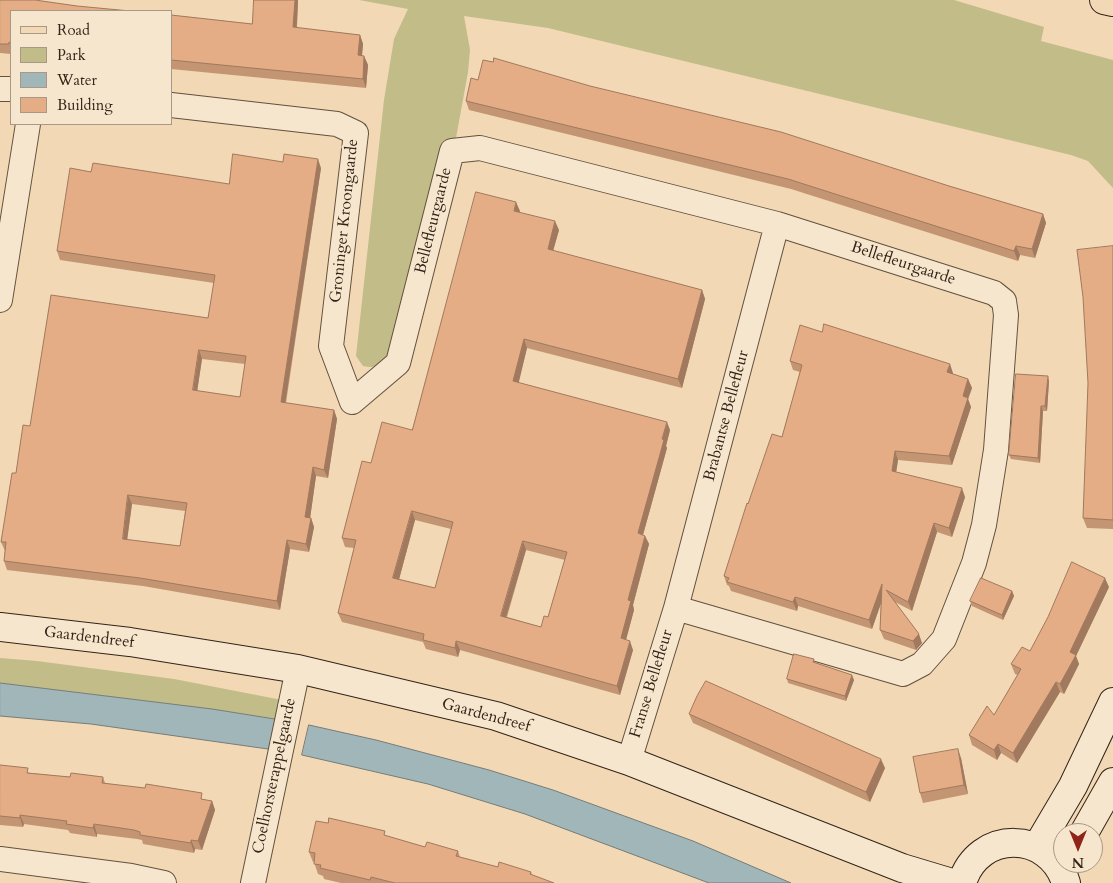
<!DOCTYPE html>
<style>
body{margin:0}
#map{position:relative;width:1113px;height:883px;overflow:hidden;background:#f2d8b4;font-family:Cardo,serif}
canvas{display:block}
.legend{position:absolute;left:10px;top:10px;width:162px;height:115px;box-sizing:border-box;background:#f7e6ce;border:1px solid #a89885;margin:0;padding:6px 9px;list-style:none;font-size:15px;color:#322417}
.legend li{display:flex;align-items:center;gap:10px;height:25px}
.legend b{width:25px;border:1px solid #a89885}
.north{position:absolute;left:1053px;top:823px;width:50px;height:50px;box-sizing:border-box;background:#f7e6ce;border:1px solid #a89885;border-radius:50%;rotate:180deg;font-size:14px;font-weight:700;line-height:20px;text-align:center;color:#322417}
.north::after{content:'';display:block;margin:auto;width:18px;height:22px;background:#8f2418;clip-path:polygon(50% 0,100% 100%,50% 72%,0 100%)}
</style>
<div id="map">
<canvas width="1113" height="883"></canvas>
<ul class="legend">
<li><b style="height:6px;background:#f2d8b4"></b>Road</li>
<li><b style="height:14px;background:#c1bc88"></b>Park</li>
<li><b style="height:14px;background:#a1b6b9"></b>Water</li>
<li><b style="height:14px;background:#e4ad86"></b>Building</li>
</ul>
<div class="north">N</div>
</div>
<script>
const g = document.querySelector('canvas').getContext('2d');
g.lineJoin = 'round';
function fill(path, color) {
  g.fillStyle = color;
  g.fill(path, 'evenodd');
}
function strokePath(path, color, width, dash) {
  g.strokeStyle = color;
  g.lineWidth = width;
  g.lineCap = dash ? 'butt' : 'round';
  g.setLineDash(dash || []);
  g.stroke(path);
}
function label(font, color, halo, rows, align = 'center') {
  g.font = font + ' Cardo,serif';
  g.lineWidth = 4.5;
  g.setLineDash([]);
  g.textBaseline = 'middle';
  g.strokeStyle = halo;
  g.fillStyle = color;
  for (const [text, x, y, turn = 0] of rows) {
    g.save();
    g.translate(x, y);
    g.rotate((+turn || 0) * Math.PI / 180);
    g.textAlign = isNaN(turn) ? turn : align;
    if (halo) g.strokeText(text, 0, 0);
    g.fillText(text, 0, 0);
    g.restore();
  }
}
const green = new Path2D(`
 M359,0H954L1044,27L1041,41L1113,60V188L1088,161L1071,155L548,28L464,16L470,50L468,72L456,138L452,140L394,346C386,361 382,370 363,366L356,356L384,100L394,39L408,9Z
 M0,658L37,661L174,679L282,700L281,720L212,709L0,683Z`);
const water = new Path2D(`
 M0,683L212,709L281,720L275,750L91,724L0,716Z
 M309,725L376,740L489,770L553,790L693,841L791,883H709L525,814L428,784L302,755Z`);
const street = new Path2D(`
 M0,89H11
 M171,105L337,124L356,133L331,346L352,402L398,363L452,151L480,148L777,224L994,293L1004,301L1006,315L996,450L984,525L974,563L944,639L922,664L903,674L676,608
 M0,300L28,124
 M629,761L676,608L777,224
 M0,859L131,876L164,883
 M253,883L298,669`);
const secondary = new Path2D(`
 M0,627L130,642L298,669L496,716L629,761L902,868L952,883
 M1084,833L1113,782
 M1037,847L1073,786L1113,702
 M962,883C978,829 1050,830 1066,883`);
const primary = new Path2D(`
 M1104,0L1113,2`);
const wall = new Path2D(`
 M0,0L77,6L11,11V54L0,53Z
 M298,2L297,28L360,35L363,44L362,56H364L368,65L366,88L171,69V15L252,24Z
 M478,80L590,86L949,186L1043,214L1046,223L1035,258L1020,255L1018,261L791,189L469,110L466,101Z
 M283,162L321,168L286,403L334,410L337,419L328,478L316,476L310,518H311L314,527L309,552L290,549L280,610L143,586L7,570L4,561L5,551L1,542L16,473L30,426L208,318L214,283L60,260L57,251L91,172L229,184ZM202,359L245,364L240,397L197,391ZM132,504L185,511L180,546L127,540Z
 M520,211L519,212L559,230L553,251L702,290L705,299L682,388L527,348L518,383L670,430L666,446L667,448L643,535L645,536L649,544L633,605L634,610L626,640L633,650L620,695L460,650L458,657L426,649L423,642L342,622L338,613L354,548L345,547L342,538L371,463L412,430ZM415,520L451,529L435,588L399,579ZM526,550L565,560L548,617L541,627L507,617Z
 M1113,247V529L1087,528L1083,518Z
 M790,361L953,373V374L968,379L972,388L968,399L971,407L952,465L898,460L896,472L965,497L952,537L937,532L912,611L895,602L922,643L916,650L884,639L880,630L881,603L872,629L798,606L797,611L731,591L729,586L727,585L724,576L748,504L782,437L800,372L793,370Z
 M1049,381L1047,411H1043L1040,463L1011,459L1009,455Z
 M1109,587L1076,656L1079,664L1064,694L1060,692L1017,763L1001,753L997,760L972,745L969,735L994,715L1018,675L1015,674L1011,664L1030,651Z
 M1012,591L1014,596L1003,620L972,606L970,601Z
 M814,659L815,663L854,680L846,701L788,683L787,679Z
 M689,714L885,768L870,802L693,723Z
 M961,758L968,794L923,803L920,793Z
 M0,765L30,773L70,777H103L105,783L212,801L215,810L202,850L195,849L194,853L143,844L142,840L137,839L97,834V837L70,833L68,830L24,824L23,827L0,825Z
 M387,836L425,847L458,851L460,857L498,867L531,872L532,875L554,883H341L324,879L323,876L318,874L314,862H313L309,852Z`);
const shadedWall = new Path2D(`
 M295,0H298V2L296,37L293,27Z
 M360,35L363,44L361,65L358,55Z
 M364,56L368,65L366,88L363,79Z
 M318,159L321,168L284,411L281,402Z
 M516,202L520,211L517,219L514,211Z
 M1043,214L1046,223L1035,258L1032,249Z
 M555,221L559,230L551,258L548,249Z
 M1016,246L1020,255L1018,261L1014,251Z
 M702,290L705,299L682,388L678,379Z
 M524,339L527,348L517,390L513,381Z
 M199,350L202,359L196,399L193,390Z
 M950,364L953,373L951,381L947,372Z
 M1048,376L1049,381L1047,411L1045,406Z
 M968,379L972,388L968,399L971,407L952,465L949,456L963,396Z
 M1041,406L1043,411L1040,463L1038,458Z
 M334,410L337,419L328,478L324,470Z
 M667,422L670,430L666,446L667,448L641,542L638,533Z
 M895,451L898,460L895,480L892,471Z
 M313,467L316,476L309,526L305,517Z
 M962,488L965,497L952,537L949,528Z
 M128,495L132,504L126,548L123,539Z
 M412,511L415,520L397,587L393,578Z
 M311,518L314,527L309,552L306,544Z
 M934,523L937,532L912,611L908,602Z
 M645,536L649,544L633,605L634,610L624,647L621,638L628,600Z
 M287,540L290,549L280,610L277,601Z
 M523,541L526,550L504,624L501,616Z
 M1105,578L1109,587L1076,656L1079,664L1064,694L1060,684L1070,652Z
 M882,584L885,592L872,629L869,620Z
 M1012,591L1014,596L1003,620L1002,615Z
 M795,597L798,606L797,611L793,602Z
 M919,634L922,643L916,650L913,641Z
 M456,641L460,650L458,657L455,648Z
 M630,641L633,650L620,695L617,686Z
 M852,675L854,680L846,701L845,696Z
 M1056,682L1060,692L1017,763L1013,753Z
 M998,744L1001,753L997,760L994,750Z
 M958,749L961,758L968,794L964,785Z
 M881,759L885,768L870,802L866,792Z
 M212,801L215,810L202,850L198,841Z
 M20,815L24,824L23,827L20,818Z
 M94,824L97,834V837L93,828Z
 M191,840L195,849L194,853L191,843Z`);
const building = new Path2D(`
 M0,0H35L77,6L130,11H11V43L9,42V44H0Z
 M254,0H295L293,27L360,35L358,55L364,56L363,79L171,60V15L252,24Z
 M494,58L590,86L781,132L949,186L1043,214L1032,249L1016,246L1014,251L788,179L466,101L471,78L478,80L483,60L493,62Z
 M233,154L283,162L284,154L318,159L281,402L334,410L324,470L313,467L305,517L311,518L306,544L287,540L277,601L140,578L4,561L6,542H1L12,473H16L23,425L30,426L51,295L208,318L215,275L57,251L70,168L91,172L93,163L229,184ZM199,350L246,356L240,397L193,390ZM128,495L187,503L180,546L123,539Z
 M476,192L516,202L514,211L555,221L548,249L702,290L678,379L524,339L513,381L667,422L662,439L664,440L638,533L645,536L628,600L631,601L621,638L630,641L617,686L456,641L455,648L423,640L424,634L338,613L356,540L342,538L362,461L371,463L382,422L412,430ZM412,511L453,522L435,588L393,578ZM523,541L567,552L548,617L544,616L541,627L501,616Z
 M1113,246V520L1083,518L1088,383L1083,297L1077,250Z
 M824,324L950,364L947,372L968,379L963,396L968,398L949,456L895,451L892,471L962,488L949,528L934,523L908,602L886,590L919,634L913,641L880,630L882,584L869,620L795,597L793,602L727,582L729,578L724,576L747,503L748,504L772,434L782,437L802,365L790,361L800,325L822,332Z
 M1016,374L1048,376L1045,406H1041L1038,458L1009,455Z
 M1072,562L1105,578L1070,652L1076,655L1060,684L1056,682L1013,753L998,744L994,750L969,735L987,706L994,715L1021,669L1011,664L1022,647L1030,651L1048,617Z
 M981,578L1012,591L1002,615L970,601Z
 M794,654L814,659L813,662L852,675L845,696L787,679Z
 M706,681L881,759L866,792L689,714L697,696Z
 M958,749L964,785L920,793L913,757Z
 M0,765L28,768L27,773L70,777L71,773L103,777L102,783L145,788L146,784L202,793L201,799L212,801L198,841L191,840V843L140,835V832L134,830L94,824L93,828L66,824L67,821L27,816L20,815V818L0,816Z
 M329,818L385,831L384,835L425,847L427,842L458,851L456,856L498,867L499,862L531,872L530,874L554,883H395L371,877L370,880L320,868L321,865L314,864L315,853L309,852L316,821L328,823Z`);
const streetNames = [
 ["Groninger Kroongaarde",345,221,-84],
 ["Bellefleurgaarde",434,221,-76],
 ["Bellefleurgaarde",903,264,18],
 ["Brabantse Bellefleur",727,416,-75],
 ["Gaardendreef",89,638,7],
 ["Franse Bellefleur",652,684,-73],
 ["Gaardendreef",486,716,15],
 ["Coelhorsterappelgaarde",275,776,-78]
];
fill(green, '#c1bc88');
fill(water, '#a1b6b9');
strokePath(water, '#757c78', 1);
strokePath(street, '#62513e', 26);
strokePath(secondary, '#322417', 30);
strokePath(primary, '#322417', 30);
strokePath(street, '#f7e6ce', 24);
strokePath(secondary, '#f7e6ce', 28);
strokePath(primary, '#f2d8b4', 28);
fill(wall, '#c49573');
fill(shadedWall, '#a0795e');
fill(building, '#e4ad86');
strokePath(building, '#a0795e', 1);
label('16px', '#322417', '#f7e6ce', streetNames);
</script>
